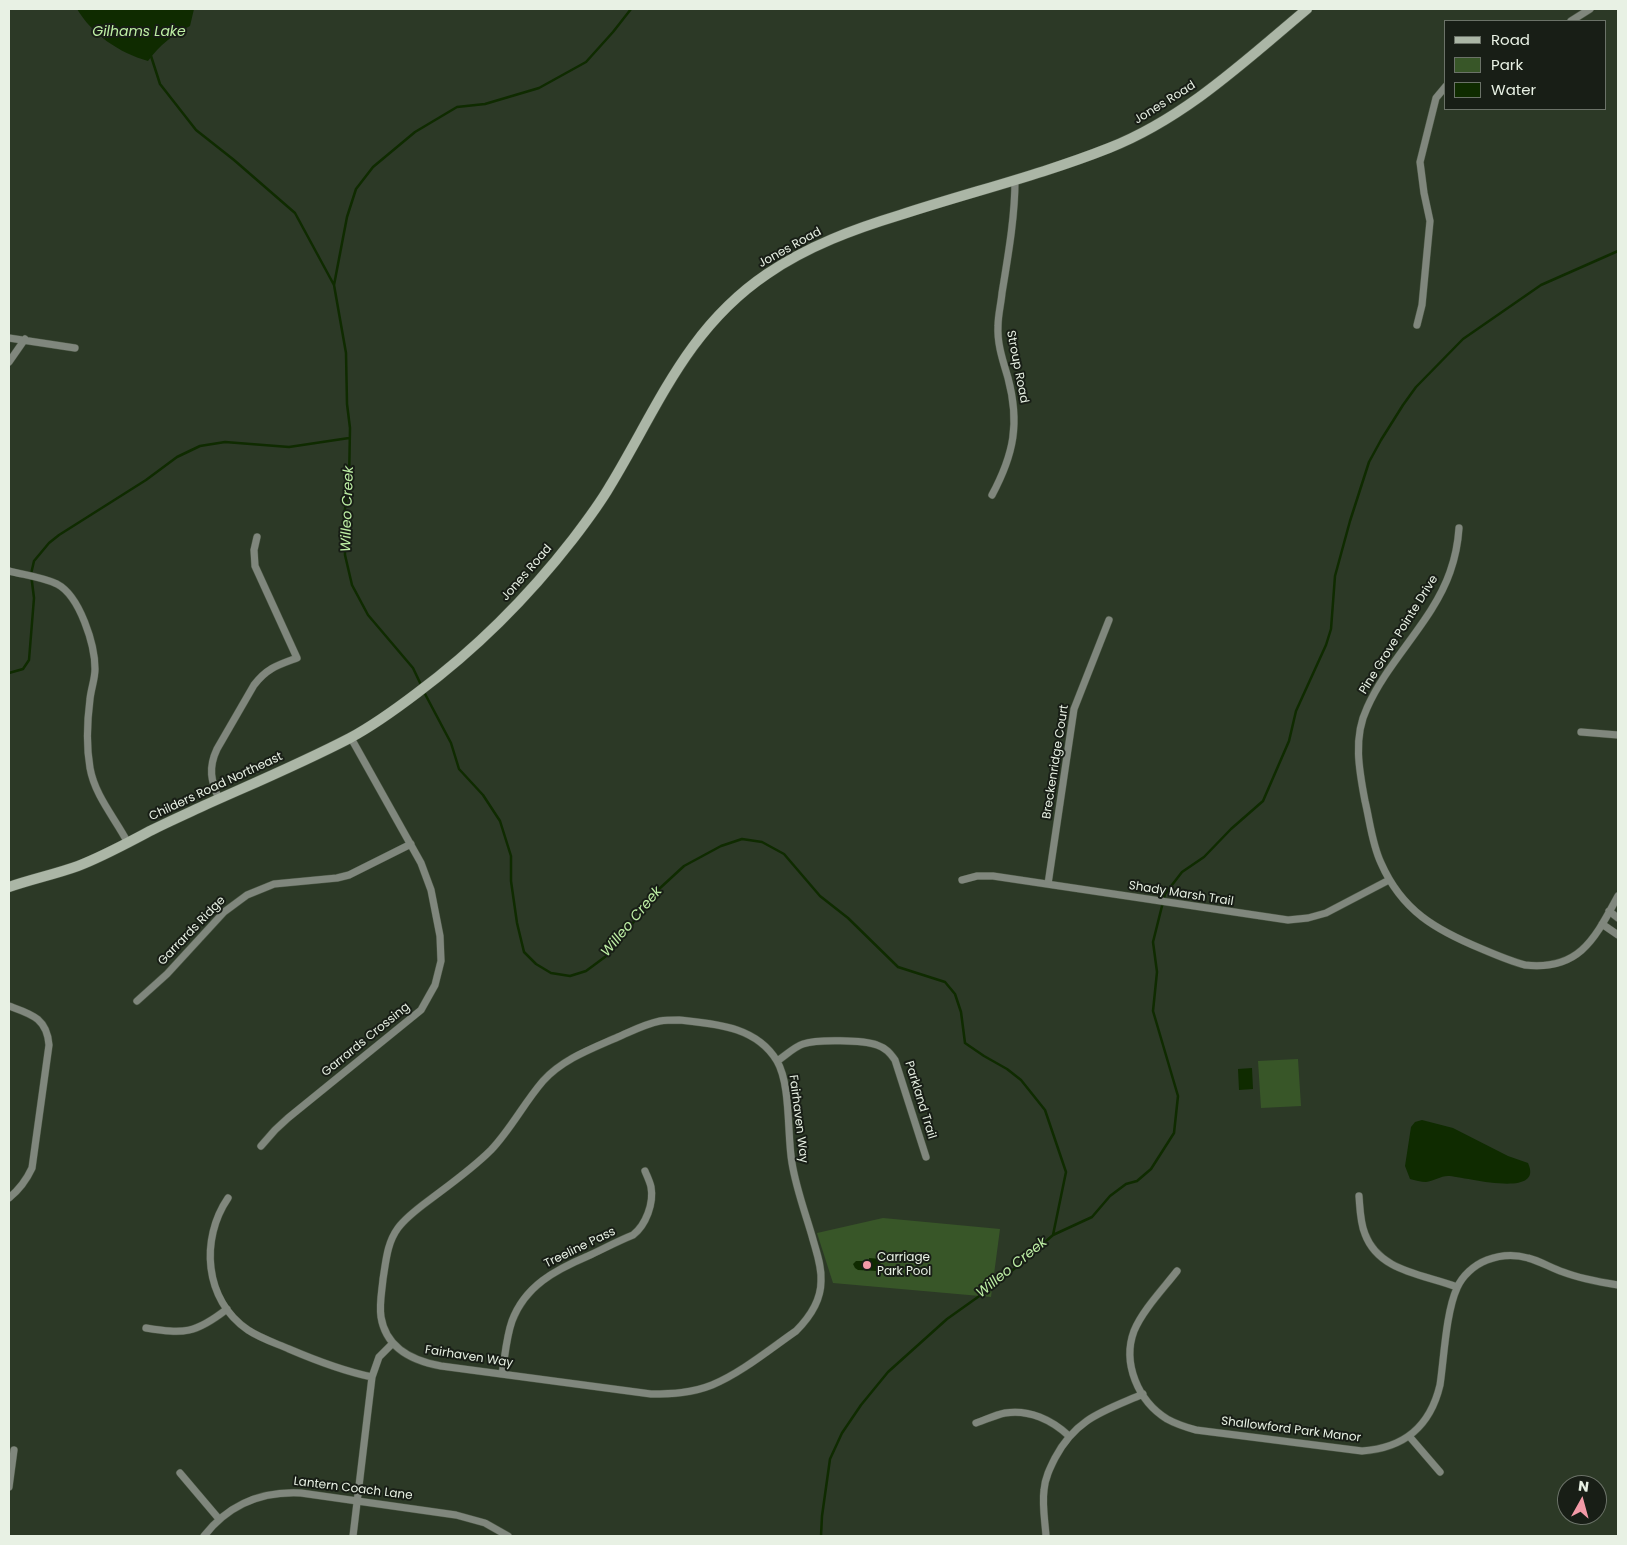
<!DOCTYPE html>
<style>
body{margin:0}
#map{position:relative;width:1627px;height:1545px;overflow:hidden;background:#2c3926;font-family:Poppins,sans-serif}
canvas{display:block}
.frame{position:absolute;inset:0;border:10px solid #e8f1e4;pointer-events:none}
.legend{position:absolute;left:1444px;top:20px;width:162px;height:90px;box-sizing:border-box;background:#181e16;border:1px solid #6b7268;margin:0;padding:6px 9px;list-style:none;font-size:15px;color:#e8f1e4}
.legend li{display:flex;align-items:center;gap:10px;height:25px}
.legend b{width:25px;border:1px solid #6b7268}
.north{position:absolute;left:1557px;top:1475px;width:50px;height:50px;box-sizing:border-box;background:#181e16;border:1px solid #6b7268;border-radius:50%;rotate:7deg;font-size:14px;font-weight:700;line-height:20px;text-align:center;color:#e8f1e4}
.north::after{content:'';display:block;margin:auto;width:18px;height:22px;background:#f39aa7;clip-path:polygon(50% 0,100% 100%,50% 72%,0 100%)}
</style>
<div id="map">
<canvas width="1627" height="1545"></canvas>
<div class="frame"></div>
<ul class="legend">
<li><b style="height:6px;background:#abb6a6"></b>Road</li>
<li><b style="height:14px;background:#385628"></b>Park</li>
<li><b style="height:14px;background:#0f2b00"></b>Water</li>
</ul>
<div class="north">N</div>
</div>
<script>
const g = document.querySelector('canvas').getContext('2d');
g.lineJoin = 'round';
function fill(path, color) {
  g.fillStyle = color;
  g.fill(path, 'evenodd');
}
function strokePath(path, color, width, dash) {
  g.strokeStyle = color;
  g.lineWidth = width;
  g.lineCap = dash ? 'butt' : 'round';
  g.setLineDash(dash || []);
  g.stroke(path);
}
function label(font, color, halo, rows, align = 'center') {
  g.font = font + ' Poppins,sans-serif';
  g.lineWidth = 4;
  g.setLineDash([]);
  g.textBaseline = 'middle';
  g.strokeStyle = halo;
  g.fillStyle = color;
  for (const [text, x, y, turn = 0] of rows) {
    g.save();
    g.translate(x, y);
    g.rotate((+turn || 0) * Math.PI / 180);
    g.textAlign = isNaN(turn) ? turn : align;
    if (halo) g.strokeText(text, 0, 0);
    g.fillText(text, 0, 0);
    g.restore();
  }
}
const green = new Path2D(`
 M1298,1059L1301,1106L1261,1108L1258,1061Z
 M883,1218L1000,1229L991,1297L833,1283L817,1233Z`);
const water = new Path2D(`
 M77,9H194L190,26C172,35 160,45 148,61C119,53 92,34 77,9Z
 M1252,1068L1253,1089L1239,1090L1238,1069Z
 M1422,1120L1453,1128L1508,1156L1528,1163C1545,1200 1462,1176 1448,1176C1441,1176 1433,1181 1426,1182C1421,1182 1415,1180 1410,1179L1405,1166L1411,1127L1415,1122Z
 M869,1258L881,1259L880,1268L877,1271L858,1270L855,1268L853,1264L856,1261H869Z`);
const stream = new Path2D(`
 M151,56L160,84L196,130L234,160L295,213L334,285L346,353L347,404L350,428L349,483L344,515L345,555L352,585L368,615L413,668L422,687
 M334,285L347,217L356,189L373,167L415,132L457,107L485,104L539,88L586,62L613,32L631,9
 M9,673L23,669L29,660L34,598L31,574L34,561L49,543L59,535L146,480L177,457L200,446L225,442L289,447L349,438
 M424,692L451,743L459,769L483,795L500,821L511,856V881L517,923L524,952L536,964L551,973L570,976L586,971L609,954L659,889L684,866L721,846L742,839L762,842L784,854L820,896L848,918L898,967L945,982L955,994L961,1012L965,1043L984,1056L1007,1069L1021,1080L1045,1110L1066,1172L1053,1235L999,1282L947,1319L888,1372L861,1405L842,1433L830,1459L822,1516L821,1536
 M1053,1235L1092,1217L1110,1196L1126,1184L1137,1181L1151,1169L1174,1133L1178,1096L1153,1011L1157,972L1153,942L1165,894L1182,872L1204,857L1231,829L1263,801L1289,741L1296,711L1326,645L1331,629L1335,576L1350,521L1369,462L1381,440L1403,405L1416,387L1463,339L1541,285L1618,251`);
const street = new Path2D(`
 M1571,21L1590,9
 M1417,325L1422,305L1430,221L1424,193L1420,162L1436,98L1446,86
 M9,338L75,348
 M9,362L25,339
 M992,495C1014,454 1020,423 1008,378C1003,361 997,344 998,326C998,315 1001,304 1002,293C1008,256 1015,217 1015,180
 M1459,528C1458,543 1455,558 1450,572C1433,621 1388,660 1367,708C1353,737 1359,770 1365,801C1370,822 1372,844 1381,863C1402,911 1436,930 1482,949C1496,955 1510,961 1525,965C1580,971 1595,938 1618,896
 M9,571C24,575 42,577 57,584C80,596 95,645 95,669C95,679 91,689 90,699C87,722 86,745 90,768C95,796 115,818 128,843
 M1581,732L1618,735
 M219,799C211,781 208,768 217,749L254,685C267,668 278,665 297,658L255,566L254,550L257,537
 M962,880L977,876H993L1288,920L1308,918L1326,913L1389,880
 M1048,884L1074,709L1109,620
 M1609,911L1618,918
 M1602,924L1618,935
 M137,1001L167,974L224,912L247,895L274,884L337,878L349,875L411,844
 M9,1006C31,1014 47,1018 49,1045L32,1168C26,1181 20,1189 9,1198
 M679,1020C715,1024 756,1026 777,1061C791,1085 787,1135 792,1163C796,1188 805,1212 812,1236C816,1251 822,1266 821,1281C821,1301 810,1317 796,1331C770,1349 741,1373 712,1385C692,1393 672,1394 651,1394L441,1366C413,1361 386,1348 381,1317C379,1304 382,1291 383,1279C386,1261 387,1243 398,1228C407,1216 420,1207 432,1198C452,1183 473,1168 491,1150C511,1129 524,1103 543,1081C563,1059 591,1049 618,1037C632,1031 645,1024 660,1021C666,1020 673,1020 679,1020Z
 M777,1061C785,1056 794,1047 803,1044C817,1039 864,1040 877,1045C886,1048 890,1053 895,1060L926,1157
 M261,1146L275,1130L288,1118L421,1010L435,985L441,961L440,936L431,890L421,863L351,738
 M1359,1196C1360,1208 1360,1222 1365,1234C1379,1272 1424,1274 1457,1287
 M228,1198C200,1239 204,1300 248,1330C260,1338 275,1343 289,1349C317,1361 343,1371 372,1377
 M1177,1271C1163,1289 1142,1311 1134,1331C1122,1363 1138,1401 1167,1419C1176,1424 1185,1427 1196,1430L1362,1451C1404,1448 1430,1427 1440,1385C1444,1358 1446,1312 1457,1288C1462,1276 1474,1265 1487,1260C1500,1255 1514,1254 1528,1258C1540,1261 1551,1268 1563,1272C1581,1279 1599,1282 1618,1285
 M146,1328C184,1334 195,1334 227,1309
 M502,1374C505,1357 506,1338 512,1321C525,1286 555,1270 588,1256C603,1249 618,1241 633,1235C646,1225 654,1203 651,1187C650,1182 647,1176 645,1171
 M976,1423C985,1420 995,1415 1005,1413C1029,1409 1052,1420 1069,1436
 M1409,1436L1440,1472
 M180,1473L219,1519
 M9,1487L14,1450
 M204,1536C229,1504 261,1491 301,1493L456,1515L485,1523L508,1536
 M353,1536L372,1377L379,1357L393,1343
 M1046,1536C1045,1521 1042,1505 1044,1490C1045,1478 1050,1468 1055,1458C1076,1418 1104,1411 1143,1394`);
const secondary = new Path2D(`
 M9,887C32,879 56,874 78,866C104,856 127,843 152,830C168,822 186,814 203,806C252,784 302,763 350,738C374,725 396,709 417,693C476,649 528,597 573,539C586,522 599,505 610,486C658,407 687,328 767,274C808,246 854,229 900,215C970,192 1041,175 1109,148C1185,118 1245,61 1307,9`);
const markers = [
 [867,1265,5,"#f39aa7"]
];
const streetNames = [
 ["Jones Road",1165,103,-32],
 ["Jones Road",790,248,-29],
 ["Stroup Road",1017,367,79],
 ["Jones Road",527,573,-49],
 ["Pine Grove Pointe Drive",1399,635,-58],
 ["Breckenridge Court",1056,762,-81],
 ["Childers Road Northeast",216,787,-25],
 ["Shady Marsh Trail",1181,894,9],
 ["Garrards Ridge",192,931,-46],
 ["Garrards Crossing",366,1040,-39],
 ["Parkland Trail",920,1100,73],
 ["Fairhaven Way",798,1119,83],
 ["Treeline Pass",580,1248,-26],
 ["Fairhaven Way",469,1357,9],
 ["Shallowford Park Manor",1291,1430,7],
 ["Lantern Coach Lane",353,1489,7]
];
const poiNames = [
 ["Carriage",877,1258],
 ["Park Pool",877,1272]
];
const waterNames = [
 ["Gilhams Lake",139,32],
 ["Willeo Creek",348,509,-88],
 ["Willeo Creek",632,922,-50],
 ["Willeo Creek",1012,1268,-39]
];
fill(green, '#385628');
fill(water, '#0f2b00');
strokePath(stream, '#0f2b00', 2.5);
strokePath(street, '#4a5644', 8);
strokePath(secondary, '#4a5644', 11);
strokePath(street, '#80877d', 7);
strokePath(secondary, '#abb6a6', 10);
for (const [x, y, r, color] of markers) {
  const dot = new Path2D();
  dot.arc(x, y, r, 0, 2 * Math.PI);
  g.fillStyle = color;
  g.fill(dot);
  strokePath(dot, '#181e16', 2);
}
label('12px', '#e8f1e4', '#181e16', streetNames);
label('12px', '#e8f1e4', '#181e16', poiNames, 'left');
label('italic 14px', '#beefa5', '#181e16', waterNames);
</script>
